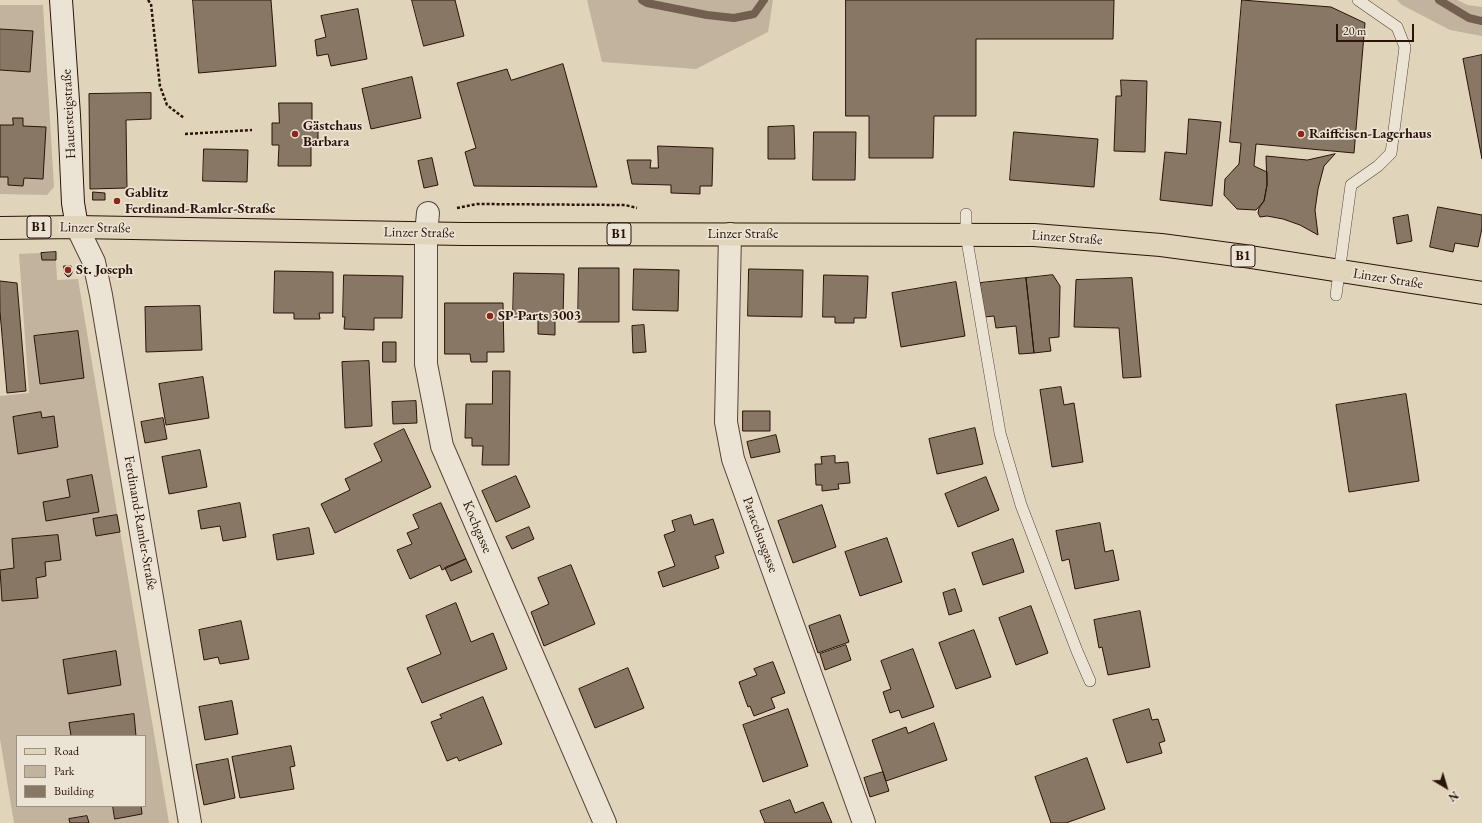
<!DOCTYPE html>
<meta charset="utf-8">
<style>
body{margin:0}
#map{position:relative;width:1482px;height:823px;overflow:hidden;background:#e0d4bb;font-family:"EB Garamond",serif}
canvas{display:block}
.legend{position:absolute;left:16px;top:735px;width:130px;height:72px;box-sizing:border-box;background:#ebe3d3;border:1px solid #9e9082;margin:0;padding:5px 7px;list-style:none;font-size:12px;color:#2b1309}
.legend li{display:flex;align-items:center;gap:8px;height:20px}
.legend b{width:20px;border:1px solid #9e9082}
.north{position:absolute;left:1426px;top:767px;width:40px;height:40px;-webkit-text-stroke:3px #ebe3d3;paint-order:stroke;rotate:142deg;font-size:11px;font-weight:700;line-height:16px;text-align:center;color:#2b1309}
.north::after{content:'';display:block;margin:auto;width:14px;height:18px;background:#2b1309;clip-path:polygon(50% 0,100% 100%,50% 72%,0 100%)}
.scale{position:absolute;left:1336px;top:24px;width:78px;height:18px;box-sizing:border-box;border:2px solid #2b1309;border-top:0;padding-left:5px;font-size:12px;line-height:14px;white-space:nowrap;color:#2b1309;-webkit-text-stroke:3px #ebe3d3;paint-order:stroke}
</style>
<div id="map">
<canvas width="1482" height="823"></canvas>
<ul class="legend">
<li><b style="height:5px;background:#e0d4bb"></b>Road</li>
<li><b style="height:11px;background:#c1b39d"></b>Park</li>
<li><b style="height:11px;background:#897766"></b>Building</li>
</ul>
<div class="north">N</div>
<div class="scale">20 m</div>
</div>
<script>
const g = document.querySelector('canvas').getContext('2d');
g.lineJoin = 'round';
function fill(path, color) {
  g.fillStyle = color;
  g.fill(path, 'evenodd');
}
function strokePath(path, color, width, dash) {
  g.strokeStyle = color;
  g.lineWidth = width;
  g.lineCap = dash ? 'butt' : 'round';
  g.setLineDash(dash || []);
  g.stroke(path);
}
function label(font, color, halo, rows, align = 'center') {
  g.font = font + ' "EB Garamond",serif';
  g.lineWidth = 3.5;
  g.setLineDash([]);
  g.textBaseline = 'middle';
  g.strokeStyle = halo;
  g.fillStyle = color;
  for (const [text, x, y, turn = 0] of rows) {
    g.save();
    g.translate(x, y);
    g.rotate((+turn || 0) * Math.PI / 180);
    g.textAlign = isNaN(turn) ? turn : align;
    if (halo) g.strokeText(text, 0, 0);
    g.fillText(text, 0, 0);
    g.restore();
  }
}
const green = new Path2D(`
 M587,0H773L768,32L696,69L602,62Z
 M1397,0H1457L1468,5L1482,7V36L1450,30L1402,5Z
 M0,5H43L54,187L47,195L0,194Z
 M41,253L42,260H56L57,280L78,279L169,823H14L0,739V396L29,393L19,254ZM17,736H145V806H17Z`);
const stream = new Path2D(`
 M642,0L647,3L707,15L734,18L754,14L764,0
 M1439,0L1469,18L1482,21`);
const building = new Path2D(`
 M193,0H271L276,66L199,73Z
 M412,0H455L464,36L424,46Z
 M846,0H1114L1113,39H976V116H934L933,158H869V116H846Z
 M1242,0L1331,7L1365,23L1354,153L1256,144L1254,166L1267,172V185L1264,201L1256,210L1237,209L1224,195L1225,179L1239,164L1241,143L1230,142Z
 M358,9L367,59L331,66L328,54L317,56L315,40L326,37L321,16Z
 M0,29L33,31L30,72L0,70Z
 M1482,55V159L1463,59Z
 M563,64L597,187L474,186L465,152L476,148L457,83L507,69L511,80Z
 M412,77L421,118L371,129L362,89Z
 M1121,80L1147,81L1145,152L1114,151L1116,96H1121Z
 M151,93V119L126,120L127,188L90,189L89,94Z
 M279,103H312V124H318V146L311,145V166H278L279,145H272V123H279Z
 M13,118H23V126L46,127L43,179L24,178L23,186L8,185V177H0V125H13Z
 M1189,119L1221,122L1212,206L1160,200L1165,152L1186,154Z
 M794,126L795,159H768V127Z
 M814,132H856L855,180H813Z
 M1014,132L1098,139L1094,187L1010,180Z
 M658,146L713,148L712,186H700V194L671,193V185L632,184L627,160H651L650,168H658Z
 M204,149L248,150L247,182L203,181Z
 M1335,154L1324,166L1318,189L1315,210L1318,235L1300,225L1283,219L1267,216L1260,217L1258,213L1259,208L1264,201L1267,185L1266,156L1307,160Z
 M432,158L438,185L424,188L418,161Z
 M93,192L105,193V200H93Z
 M1438,207L1482,215V228L1478,247L1455,243L1453,252L1430,247Z
 M1408,215L1412,241L1397,244L1393,218Z
 M56,252V260H42L41,253Z
 M64,266H71L72,273L70,276L68,277L65,274Z
 M579,268H619V322H578Z
 M634,269L679,270L678,311L633,310Z
 M749,269L803,270L802,317L748,316Z
 M275,271L333,272V313H319L320,319H294V313H274Z
 M514,273L564,274L563,319H555V335L538,334V319L513,318Z
 M344,275L403,276L402,318H374V330L344,329L345,317H343Z
 M824,275L868,276L866,318H854V323H835V317H823Z
 M1053,275L1060,286L1059,337L1049,338L1051,351L1034,353L1026,278Z
 M1026,278L1034,353L1019,354L1016,326L996,328L994,316L984,317L980,283Z
 M1132,278L1141,377L1123,378L1119,328L1074,327L1076,280Z
 M0,281L17,283L26,391L7,393L0,312Z
 M956,282L965,336L901,347L892,293Z
 M445,303H503L504,352H487V362H471L470,354H445Z
 M200,306L202,350L146,352L145,307Z
 M644,325L646,352L633,353L632,326Z
 M78,331L84,378L40,384L34,336Z
 M383,342H396V362H383Z
 M369,361L372,426L345,428L342,362Z
 M493,371H510L509,465H482L483,446H472V438H465L466,404H492Z
 M203,377L209,418L166,425L159,384Z
 M1061,387L1064,405L1074,403L1083,462L1052,467L1040,390Z
 M1406,394L1419,481L1349,492L1336,405Z
 M416,401L417,423L393,424L392,402Z
 M743,411H770V431H743Z
 M41,412L42,418L54,416L58,447L18,454L13,417Z
 M163,418L167,439L145,443L141,422Z
 M975,428L983,464L937,474L929,439Z
 M404,429L431,487L335,533L321,504L350,490L345,479L382,461L374,444Z
 M776,435L780,452L751,458L747,442Z
 M200,450L207,487L169,494L162,457Z
 M835,456V463L848,462L850,483L838,484L839,489L822,491V485H816L815,464H822L821,457Z
 M92,475L99,512L46,521L43,502L70,497L67,480Z
 M516,476L530,507L496,522L482,491Z
 M986,477L999,510L958,527L945,494Z
 M240,503L246,537L223,541L220,526L201,529L198,511Z
 M441,503L466,559L442,570L440,565L410,579L397,550L412,544L407,533L419,528L413,515Z
 M822,505L836,547L793,563L778,521Z
 M117,515L120,532L96,536L93,519Z
 M691,515L694,525L713,519L724,553L715,556L719,568L663,587L658,572L675,566L664,535L675,531L672,521Z
 M1100,523L1105,552L1113,550L1119,580L1075,589L1069,559L1062,561L1056,531Z
 M529,527L534,539L512,549L506,537Z
 M309,528L314,554L277,560L273,535Z
 M58,535L61,560L45,562L46,576L36,578L38,598L2,601L0,570L14,568L12,539Z
 M887,538L902,582L860,596L845,552Z
 M1013,539L1024,572L983,585L972,553Z
 M466,559L472,572L451,581L445,568Z
 M571,565L595,624L544,646L531,612L549,604L538,578Z
 M955,589L962,611L949,615L943,593Z
 M456,603L471,642L493,633L507,669L422,703L407,668L441,654L426,616Z
 M1031,606L1048,653L1016,665L999,618Z
 M1140,611L1150,667L1108,675L1102,647L1099,648L1094,620Z
 M840,615L849,642L818,653L809,626Z
 M241,621L249,659L220,664L218,657L204,660L199,630Z
 M974,630L991,677L956,689L939,643Z
 M846,645L851,660L825,670L820,654Z
 M913,649L934,707L902,718L899,710L890,713L883,692L891,689L881,661Z
 M116,651L121,685L68,694L63,660Z
 M773,662L785,693L771,698L775,708L754,716L750,706L748,707L739,682L757,675L754,669Z
 M628,668L644,708L595,728L579,689Z
 M483,697L502,744L459,761L457,757L447,761L431,722L442,718L440,715Z
 M232,701L238,734L205,740L199,707Z
 M788,709L808,766L763,782L743,725Z
 M1149,709L1152,720L1158,719L1165,741L1159,743L1162,753L1127,763L1113,720Z
 M134,714L136,736H71L69,723Z
 M934,723L947,760L886,781L872,740L906,727L908,733Z
 M291,746L295,766L290,767L294,789L240,798L232,757Z
 M1087,758L1105,809L1066,823H1051L1035,777Z
 M228,759L235,798L204,805L196,765Z
 M883,772L889,791L870,797L864,778Z
 M790,800L795,813L823,802L832,823H765L760,811Z
 M113,806H141L142,814L115,819Z
 M87,816L89,823H70L69,819Z`);
const path = new Path2D(`
 M148,0L151,4L160,86L167,105L184,118
 M185,134L252,130
 M457,208L477,204L625,205L637,208`);
const lane = new Path2D(`
 M966,214V235L1000,433L1021,505L1077,651L1090,681
 M1336,295L1351,185L1378,166L1391,153L1405,47L1397,27L1358,0`);
const street = new Path2D(`
 M428,213L426,234V364L442,446L605,823
 M77,227L94,262L101,295L190,823
 M730,234L726,422L733,459L864,823`);
const secondary = new Path2D(`
 M61,0L69,115L73,203L77,227`);
const primary = new Path2D(`
 M0,228L77,227L463,234L1034,235L1161,245L1244,256L1482,293`);
const markers = [
 [295,134,4,"#8f2418"],
 [1301,134,4,"#8f2418"],
 [117,201,4,"#8f2418"],
 [68,270,4,"#8f2418"],
 [490,316,4,"#8f2418"]
];
const shields = [
 [39,227,24],
 [619,234,24],
 [1243,256,24]
];
const shieldNames = [
 ["B1",39,227],
 ["B1",619,234],
 ["B1",1243,256]
];
const streetNames = [
 ["Hauersteigstraße",69,114,-93],
 ["Linzer Straße",95,228,1],
 ["Linzer Straße",419,233,1],
 ["Linzer Straße",743,234],
 ["Linzer Straße",1067,238,4],
 ["Linzer Straße",1388,279,9],
 ["Ferdinand-Ramler-Straße",140,523,80],
 ["Kochgasse",477,527,67],
 ["Paracelsusgasse",760,535,70]
];
const poiNames = [
 ["Gästehaus",303,126],
 ["Barbara",303,142],
 ["Raiffeisen-Lagerhaus",1309,134],
 ["Gablitz",125,193],
 ["Ferdinand-Ramler-Straße",125,209],
 ["St. Joseph",76,270],
 ["SP-Parts 3003",498,316]
];
fill(green, '#c1b39d');
strokePath(stream, '#725f4f', 8);
fill(building, '#897766');
strokePath(building, '#2b1309', 1);
strokePath(lane, '#584336', 12);
strokePath(street, '#584336', 24);
strokePath(secondary, '#2b1309', 24);
strokePath(primary, '#2b1309', 24);
strokePath(path, '#2b1309', 2.5, [3, 2]);
strokePath(lane, '#ebe3d3', 11);
strokePath(street, '#ebe3d3', 22);
strokePath(secondary, '#ebe3d3', 22);
strokePath(primary, '#e0d4bb', 22);
for (const [x, y, r, color] of markers) {
  const dot = new Path2D();
  dot.arc(x, y, r, 0, 2 * Math.PI);
  g.fillStyle = color;
  g.fill(dot);
  strokePath(dot, '#ebe3d3', 1.5);
}
for (const [x, y, w] of shields) {
  const box = new Path2D();
  box.roundRect(x - w / 2, y - 11, w, 22, 3);
  g.fillStyle = '#ebe3d3';
  g.fill(box);
  strokePath(box, '#2b1309', 1);
}
label('bold 13px', '#2b1309', null, shieldNames);
label('14px', '#2b1309', '#ebe3d3', streetNames);
label('bold 14px', '#2b1309', '#ebe3d3', poiNames, 'left');
</script>
